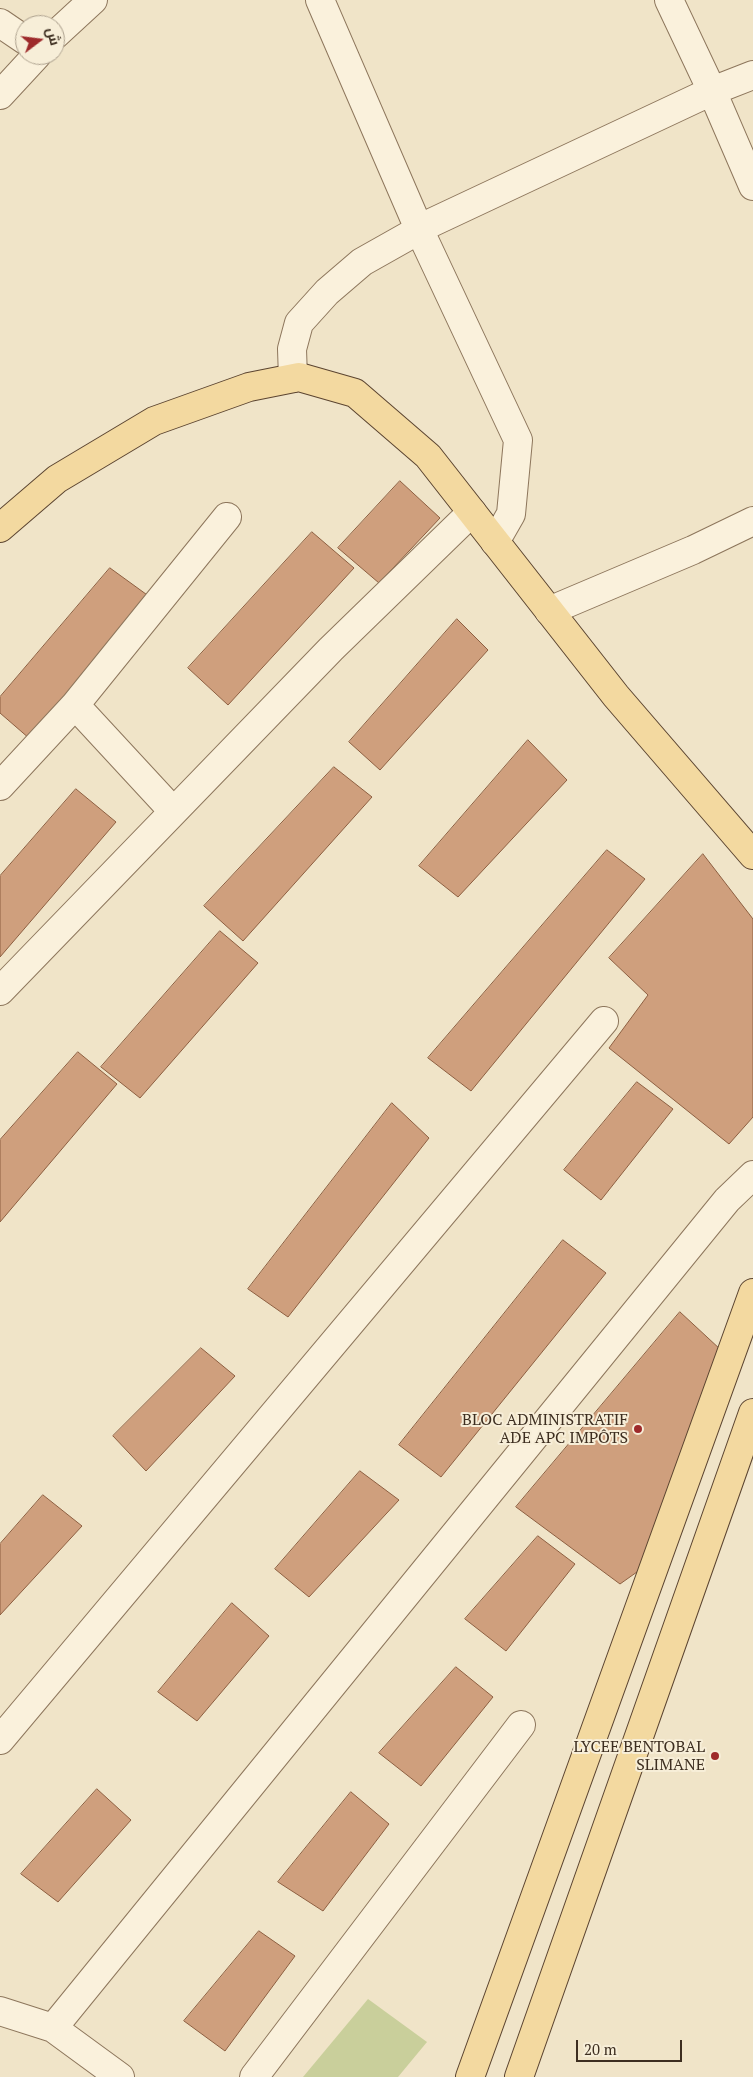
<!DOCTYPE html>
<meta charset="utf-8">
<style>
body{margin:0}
#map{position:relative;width:753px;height:2077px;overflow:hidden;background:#f0e4c8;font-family:"PT Serif",Cairo,serif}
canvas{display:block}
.north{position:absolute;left:15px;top:15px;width:50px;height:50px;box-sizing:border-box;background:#f7eed8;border:1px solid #ada18e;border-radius:50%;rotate:75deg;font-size:14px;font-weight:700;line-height:20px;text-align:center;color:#3d2e20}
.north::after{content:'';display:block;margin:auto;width:18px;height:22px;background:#9e2a2b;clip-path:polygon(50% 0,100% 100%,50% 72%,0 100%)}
.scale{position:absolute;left:576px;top:2040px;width:106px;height:22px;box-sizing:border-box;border:2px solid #3d2e20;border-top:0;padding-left:6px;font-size:15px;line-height:18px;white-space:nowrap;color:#3d2e20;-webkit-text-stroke:4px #f7eed8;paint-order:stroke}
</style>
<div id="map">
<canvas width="753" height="2077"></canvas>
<div class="north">ش</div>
<div class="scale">20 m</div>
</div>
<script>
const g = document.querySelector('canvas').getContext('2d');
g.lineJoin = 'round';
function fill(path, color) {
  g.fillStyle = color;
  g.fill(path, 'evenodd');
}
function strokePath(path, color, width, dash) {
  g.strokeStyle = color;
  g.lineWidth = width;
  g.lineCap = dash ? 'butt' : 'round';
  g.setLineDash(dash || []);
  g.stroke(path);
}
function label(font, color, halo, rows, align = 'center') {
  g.font = font + ' "PT Serif",serif';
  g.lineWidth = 4;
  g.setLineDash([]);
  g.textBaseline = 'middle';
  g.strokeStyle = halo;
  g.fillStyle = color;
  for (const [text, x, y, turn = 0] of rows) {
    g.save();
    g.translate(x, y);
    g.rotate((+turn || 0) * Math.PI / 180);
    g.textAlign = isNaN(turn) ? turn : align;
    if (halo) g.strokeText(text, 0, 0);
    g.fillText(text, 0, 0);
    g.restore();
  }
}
const green = new Path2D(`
 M368,1999L427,2042L398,2077H303Z`);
const building = new Path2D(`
 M400,481L440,518L379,583L338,548Z
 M312,532L354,568L228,705L188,668Z
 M110,568L150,597L30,739L0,713V697Z
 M457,619L488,650L380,770L349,742Z
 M528,740L567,780L458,897L419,866Z
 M334,767L372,797L243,941L204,906Z
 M76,789L116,822L0,957V876Z
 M607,850L645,879L471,1091L428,1058Z
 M703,854L753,919V1117L729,1144L609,1048L648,995L609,958Z
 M220,931L258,963L140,1098L101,1067Z
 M78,1052L117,1084L0,1222V1140Z
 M637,1082L673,1109L601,1200L564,1170Z
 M392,1103L429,1138L288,1317L248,1289Z
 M563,1240L606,1273L441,1477L399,1445Z
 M680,1312L721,1350L644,1567L620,1584L516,1507Z
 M201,1348L235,1376L146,1471L113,1436Z
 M360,1471L399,1500L309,1597L275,1569Z
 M43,1495L82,1526L0,1615V1544Z
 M538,1536L575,1564L506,1651L465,1619Z
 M232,1603L269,1636L197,1721L158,1692Z
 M456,1667L493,1697L421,1786L379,1753Z
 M97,1789L131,1820L58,1902L21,1874Z
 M351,1792L389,1824L323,1911L278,1882Z
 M259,1931L295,1956L225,2051L184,2021Z`);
const minor = new Path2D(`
 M320,0L419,229L518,440L511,514L495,542
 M669,0L712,91L753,186
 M0,23L25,40
 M55,35L93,0
 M0,95L37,55
 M293,378L292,349L299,323L327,292L362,262L433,222L712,91L753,75
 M549,611L693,550L753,521
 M75,705L173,811
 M0,786L75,705L227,517
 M0,991L331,649L472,512
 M0,1740L604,1021
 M0,2011L53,2028L120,2077
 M53,2028L727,1200L753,1175
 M254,2077L521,1725`);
const major = new Path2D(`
 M0,528L57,479L154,421L249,387L299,377L355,393L428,456L616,696L753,855
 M470,2077L753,1293
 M519,2077L753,1413`);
const markers = [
 [638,1429,5,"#9e2a2b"],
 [715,1756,5,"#9e2a2b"]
];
const poiNames = [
 ["BLOC ADMINISTRATIF",628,1420],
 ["ADE APC IMPÔTS",628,1438],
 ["LYCEE BENTOBAL",705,1747],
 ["SLIMANE",705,1765]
];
fill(green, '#c9cf9b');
fill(building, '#cf9f7d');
strokePath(building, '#8d5f41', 1);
strokePath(minor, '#8d765c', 30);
strokePath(major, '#5b4430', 30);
strokePath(minor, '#faf1dc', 28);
strokePath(major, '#f3d9a0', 28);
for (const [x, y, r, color] of markers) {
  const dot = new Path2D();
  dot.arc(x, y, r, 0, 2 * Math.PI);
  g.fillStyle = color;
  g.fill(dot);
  strokePath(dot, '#f7eed8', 2);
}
label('16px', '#3d2e20', '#f7eed8', poiNames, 'right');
</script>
